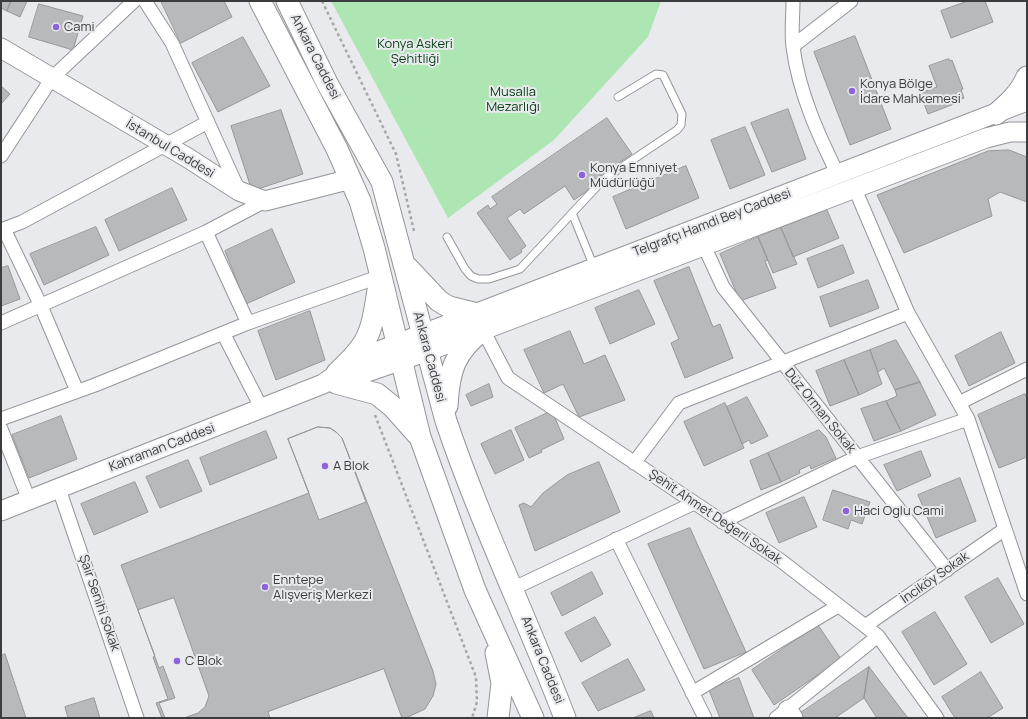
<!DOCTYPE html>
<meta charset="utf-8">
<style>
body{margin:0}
#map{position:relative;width:1028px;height:719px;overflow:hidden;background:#e9eaed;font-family:Manrope,sans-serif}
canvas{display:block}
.frame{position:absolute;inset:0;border:2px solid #3b3c3d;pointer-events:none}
</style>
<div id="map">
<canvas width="1028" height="719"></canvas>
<div class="frame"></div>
</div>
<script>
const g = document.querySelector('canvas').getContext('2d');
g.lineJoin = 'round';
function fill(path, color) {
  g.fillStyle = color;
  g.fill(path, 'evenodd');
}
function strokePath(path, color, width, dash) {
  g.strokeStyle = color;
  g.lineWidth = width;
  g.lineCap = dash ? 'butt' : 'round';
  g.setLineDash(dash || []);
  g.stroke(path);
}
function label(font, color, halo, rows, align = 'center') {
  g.font = font + ' Manrope,sans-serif';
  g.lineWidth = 4;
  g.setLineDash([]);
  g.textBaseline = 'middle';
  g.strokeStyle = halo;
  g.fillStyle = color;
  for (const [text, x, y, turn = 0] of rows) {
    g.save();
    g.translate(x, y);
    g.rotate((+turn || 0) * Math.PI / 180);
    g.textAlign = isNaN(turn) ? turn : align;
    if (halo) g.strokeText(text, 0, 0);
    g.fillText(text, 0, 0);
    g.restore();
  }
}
const green = new Path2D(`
 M331,1H661L648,37L554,140L448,218Z`);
const building = new Path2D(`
 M1,1H11L7,11L1,8Z
 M11,1H27L20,17L7,11Z
 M161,1H224L232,17L181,43Z
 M968,1H985L993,22L951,38L941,11Z
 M39,4L83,16L73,50L29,37Z
 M855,36L891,129L850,145L814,52Z
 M243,37L270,86L218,112L192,63Z
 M949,59L950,61L952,60L963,89L961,90L964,98L959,100V102L928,114L920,93L937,87L929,66Z
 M1,86L10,94L1,104Z
 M788,109L806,159L772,172L751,123Z
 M281,110L303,174L252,191L231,126Z
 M607,118L632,154L588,184L591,188L574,200L565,186L524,214L520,209L507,218L526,246L521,250L522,252L510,260L477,213L488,205L490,209L497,204L492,197Z
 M745,127L765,175L730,189L711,140Z
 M1009,150L1027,157V202L1000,192L988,199L992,216L904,253L877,195L988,151Z
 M686,166L699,198L626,229L613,197Z
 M172,188L187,220L119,251L105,220Z
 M827,210L839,238L793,257L781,228Z
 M96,227L109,255L44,285L30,254Z
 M781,228L797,264L773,273L758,237Z
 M272,229L295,282L246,304L225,251Z
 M758,237L768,260L765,261L776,288L740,301L720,254Z
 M843,245L854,273L818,288L807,259Z
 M8,266L20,299L1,306V268Z
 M689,267L713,327L720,324L733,358L685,378L671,343L679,339L654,281Z
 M868,280L879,308L830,327L820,297Z
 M639,290L655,324L610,344L595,308Z
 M310,311L325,360L276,380L258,331Z
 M570,331L584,364L605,355L625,400L579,417L563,384L544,393L524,350Z
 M1001,332L1015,363L969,386L955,356Z
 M896,340L920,382L895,390L884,368L878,372L870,350Z
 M870,350L882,384L859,395L844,360Z
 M844,360L859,395L830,406L816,371Z
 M920,382L936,415L901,431L886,401L897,396L895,390Z
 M489,384L493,397L471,406L466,395Z
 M1025,394L1027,399V457L999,468L978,415Z
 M747,397L768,436L751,444L749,440L742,444L727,407Z
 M886,401L901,431L874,441L861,409Z
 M725,403L744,448L704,466L684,422Z
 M552,411L564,439L541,450L542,452L529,458L515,428Z
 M61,416L77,459L29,478L12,435Z
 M318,427L330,428L336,432L342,438L433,671L436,684L433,696L425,709L406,718H162L156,703L168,699L153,657L155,656L121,565L309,493L288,439Z
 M318,427L330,428L336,432L342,438L366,502L319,520L288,439Z
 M511,430L524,460L495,474L481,444Z
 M819,430L826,437L836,458L811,469L810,465L799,470L800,473L781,482L768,453Z
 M266,431L277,458L210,485L200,458Z
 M921,451L931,476L897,491L884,465Z
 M768,453L781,482L761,490L750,461Z
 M188,460L202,491L160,508L146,477Z
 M599,462L620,512L535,551L519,505L524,503L531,507L543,493L567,475Z
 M960,478L976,521L936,538L918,495Z
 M135,482L148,512L94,535L81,504Z
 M833,490L870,502L862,524L851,520L848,529L823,520Z
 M804,497L817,527L779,543L766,513Z
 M690,528L746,652L704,669L648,544Z
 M592,572L603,594L562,616L551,593Z
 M998,578L1024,624L991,643L965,597Z
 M174,598L209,696L205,707L198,713L184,718H165L159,703L175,698L163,666L159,668L138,610Z
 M935,612L967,664L934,685L902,632Z
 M595,617L611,645L581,662L565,633Z
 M818,625L841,659L774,705L752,670Z
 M5,654L26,718H1V656Z
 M628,659L645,690L598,711L582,683Z
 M869,667L864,698L835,718H801L799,714Z
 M869,667L908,718H877L864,698Z
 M384,669L402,718H270L268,712Z
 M981,672L1003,708L987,718H955L942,697Z
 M739,678L754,718H720L709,690Z
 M94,698L100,718H68L65,707Z
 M651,711L654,718H633Z`);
const path = new Path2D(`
 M322,1L396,154L414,231
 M375,415L476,677L477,702L472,718`);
const lane = new Path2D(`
 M572,213L594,267
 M447,237L465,269L471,276L478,279H489L520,269L604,179L677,130L681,125L682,114L663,75L656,74L618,97`);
const street = new Path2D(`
 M145,1L172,43L239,191
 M793,1C793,16 791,32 793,47C799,93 818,134 838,175
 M793,46L851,1
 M1,156L52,78L134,1
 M855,189L908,313L968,419L1027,594
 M4,229L41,306L77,391
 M1,230L22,222L208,122
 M206,232L248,323
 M704,246L723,287L947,570
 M1,323L206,232L265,201
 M483,330L508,378L780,560L878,636L937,718
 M223,333L262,409
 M959,403L1027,369
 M1,419L95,385L248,323L381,276
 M1,429L29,500
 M634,463L679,403L908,313
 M59,489L137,718
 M722,522L857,457L968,419
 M616,539L705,718
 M512,589L694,503
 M865,626L1005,529
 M692,693L838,606
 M776,718L878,636`);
const secondary = new Path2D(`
 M1,48L188,158L239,191L265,201L351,179
 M338,382L428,351L986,138L1010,132H1027
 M1,511L323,384L350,365L376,352L1027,101
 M788,710L793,718`);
const primary = new Path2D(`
 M260,1L337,149L360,201L374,248L420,437L475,590L533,718
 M287,1L327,83L382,182L446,421C480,522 527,618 565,718
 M996,114C1009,103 1020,93 1027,77
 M407,267L439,301L449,307L477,314
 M337,373C345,365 354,357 361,347C374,330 375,305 379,285
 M336,383L377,394L393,407L417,434
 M447,406C449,371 454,352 483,330
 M496,653L502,683L498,718`);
const markers = [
 [56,27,4,"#8c62dd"],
 [852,91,4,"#8c62dd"],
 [582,175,4,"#8c62dd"],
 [325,466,4,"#8c62dd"],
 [846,511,4,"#8c62dd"],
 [265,587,4,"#8c62dd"],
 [177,661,4,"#8c62dd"]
];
const poiNames = [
 ["Cami",64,27],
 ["Konya Bölge",860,84],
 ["İdare Mahkemesi",860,99],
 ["Konya Emniyet",590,168],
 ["Müdürlüğü",590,183],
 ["A Blok",333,466],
 ["Haci Oglu Cami",854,511],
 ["Enntepe",273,580],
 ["Alışveriş Merkezi",273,595],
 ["C Blok",185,661]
];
const parkNames = [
 ["Konya Askeri",415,44],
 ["Şehitliği",415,59],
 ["Musalla",513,92],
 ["Mezarlığı",513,107]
];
const streetNames = [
 ["Ankara Caddesi",315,57,63],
 ["İstanbul Caddesi",170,149,31],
 ["Telgrafçı Hamdi Bey Caddesi",712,223,-21],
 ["Ankara Caddesi",429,357,75],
 ["Düz Orman Sokak",820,411,51],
 ["Kahraman Caddesi",162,448,-21],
 ["Şehit Ahmet Değerli Sokak",715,517,34],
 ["İnciköy Sokak",935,578,-35],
 ["Şair Senihi Sokak",99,603,71],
 ["Ankara Caddesi",542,660,68]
];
fill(green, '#ade6b3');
fill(building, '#b8b9bb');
strokePath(building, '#97979a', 1);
strokePath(lane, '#949598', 9);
strokePath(street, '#949598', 15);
strokePath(secondary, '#949598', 21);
strokePath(primary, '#949598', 23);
strokePath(path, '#a6a7a9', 2.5, [3, 3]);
strokePath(lane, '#fff', 7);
strokePath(street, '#fff', 13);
strokePath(secondary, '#fff', 19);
strokePath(primary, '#fff', 21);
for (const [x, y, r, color] of markers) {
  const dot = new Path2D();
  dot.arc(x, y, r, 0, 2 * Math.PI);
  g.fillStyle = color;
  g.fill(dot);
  strokePath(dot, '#e9eaed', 1.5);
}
label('13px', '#3b3c3d', '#e9eaed', poiNames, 'left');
label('13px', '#063d15', '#e9eaed', parkNames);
label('13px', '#3b3c3d', '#e9eaed', streetNames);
</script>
